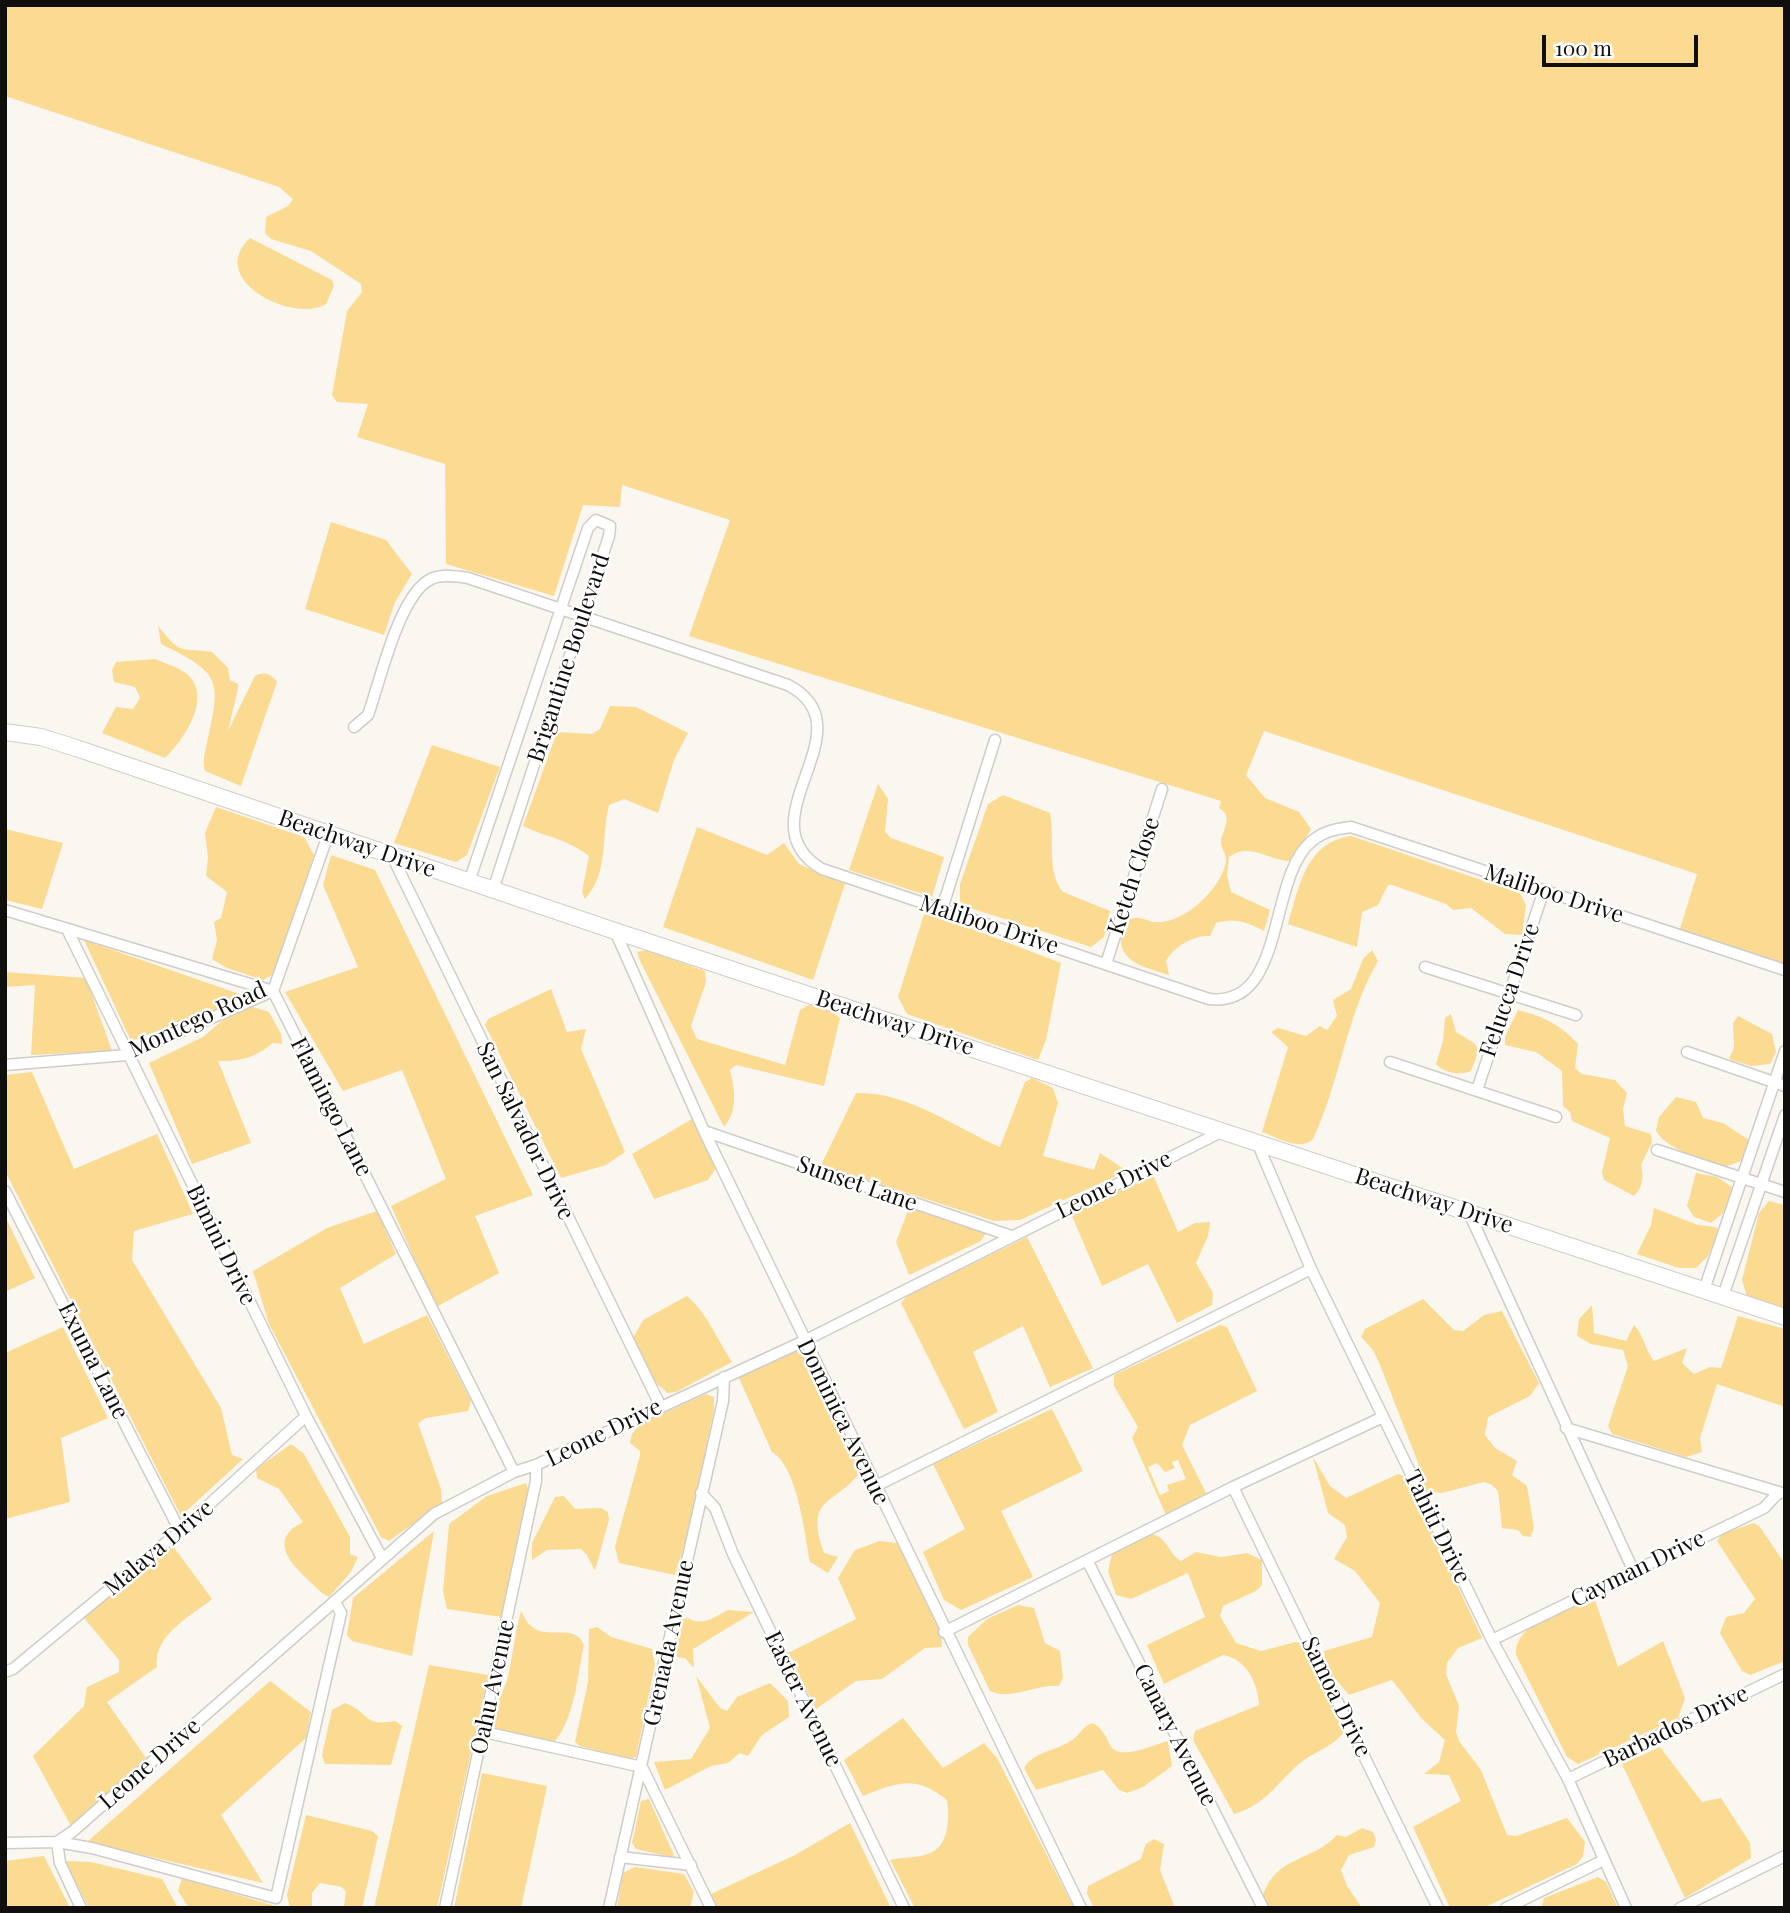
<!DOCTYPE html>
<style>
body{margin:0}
#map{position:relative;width:1790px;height:1913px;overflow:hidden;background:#faf7f1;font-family:"Playfair Display",serif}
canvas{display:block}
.frame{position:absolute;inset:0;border:7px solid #100f0d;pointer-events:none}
.scale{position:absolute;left:1542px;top:35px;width:156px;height:32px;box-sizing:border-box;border:4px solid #100f0d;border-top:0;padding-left:9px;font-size:21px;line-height:24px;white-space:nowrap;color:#100f0d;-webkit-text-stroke:5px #fff;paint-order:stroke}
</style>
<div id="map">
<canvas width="1790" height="1913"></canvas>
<div class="frame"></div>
<div class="scale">100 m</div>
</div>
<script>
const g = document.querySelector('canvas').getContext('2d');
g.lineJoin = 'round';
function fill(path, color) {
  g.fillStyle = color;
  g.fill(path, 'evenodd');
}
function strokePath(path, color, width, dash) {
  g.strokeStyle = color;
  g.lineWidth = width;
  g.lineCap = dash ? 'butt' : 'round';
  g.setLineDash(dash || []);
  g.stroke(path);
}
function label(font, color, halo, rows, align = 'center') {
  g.font = font + ' "Playfair Display",serif';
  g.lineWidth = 5;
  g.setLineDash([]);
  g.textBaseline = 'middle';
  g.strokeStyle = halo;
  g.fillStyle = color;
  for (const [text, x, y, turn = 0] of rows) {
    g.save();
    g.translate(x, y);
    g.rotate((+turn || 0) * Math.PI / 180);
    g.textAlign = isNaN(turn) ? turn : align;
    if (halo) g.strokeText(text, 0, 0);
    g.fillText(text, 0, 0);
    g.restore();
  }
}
const green = new Path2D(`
 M5,5H1785V972L1678,935L1697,874L1264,731L1246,775L1265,798L1299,812L1311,829L1293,861C1269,862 1251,841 1229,857L1227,875L1231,892L1270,910L1264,931C1248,922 1233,917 1216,923L1210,936C1194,935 1174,946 1166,961L1169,975C1151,969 1121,964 1121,940C1121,934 1123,925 1128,921C1136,914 1145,920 1153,922C1182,926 1222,889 1226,861C1227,853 1220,848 1221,841C1223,828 1234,817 1219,808L1221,801L689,636L730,520L622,485L620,507L583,505L554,596L446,564L445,464L357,437L368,404L337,402L332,395L347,311L362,292L361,284L311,251L271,239L265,233L266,217L288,206L293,199L279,187L5,96Z
 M250,238L332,280L334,286L326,304C294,324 205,280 250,238Z
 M331,522L386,540L412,574L395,602L384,635L305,609Z
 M158,626C183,656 177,647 212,652L228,668L230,680L238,684V689L228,731L255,676C265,671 271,674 277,682L241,786L205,771C202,762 205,752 207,743C221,680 222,674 161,644Z
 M155,659C166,664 182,668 189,676C212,700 182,742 165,758L102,733L116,707L133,709L140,698L135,687L114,682L112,670L116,662Z
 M610,706L636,707L688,733L674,760L658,813L624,799L609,805C601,836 609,873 585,899L582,892L589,856C565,838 548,838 523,826L557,732L592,734L600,729Z
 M432,745L500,767L467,855L456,862L394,843Z
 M878,784L888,799L885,832L891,838L944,857L932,897L849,870Z
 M1003,795L1050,813C1055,838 1046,871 1063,892L1110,911L1104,937L1091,947L967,907L960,901V884L988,804Z
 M216,807L304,837L314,855L274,974L263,980L227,968L212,959L217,940L214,922L221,918L227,892L206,876L208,857L205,833Z
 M697,827L767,855L784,843L799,864L845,884L813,980L663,927Z
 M5,829L63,843L42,909L5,900Z
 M1351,836L1520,893L1526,905L1522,935L1505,934L1471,908L1453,910L1446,904L1392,885H1388L1378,905L1362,912L1357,947L1288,924C1299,887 1306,842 1351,836Z
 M331,855L375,870L533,1195L475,1216L499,1273L436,1307L391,1206L446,1179L402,1070L343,1091L285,992L358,967L323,885Z
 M925,911L1061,963L1046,1040L1038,1060L907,1014L898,997Z
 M84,940L248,997L131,1041Z
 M647,950L705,971L706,982L691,1026L697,1039L785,1065L800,1010L809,1005L831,1011L840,1018L824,1086L736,1065L730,1070C735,1090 738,1111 724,1127L640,961L637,952Z
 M1372,950L1378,961C1346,1016 1340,1082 1313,1139C1300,1152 1277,1137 1262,1132L1288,1047L1271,1032L1278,1028L1306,1036L1320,1026L1327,1030L1337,1016L1333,1000L1351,989L1363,959Z
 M5,972L86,978L112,1051L31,1055L35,985L5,987Z
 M551,989L567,1032L586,1029L581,1049L625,1152L606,1165L561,1178L485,1025L488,1019Z
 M253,1007L269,1012L281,1034L282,1044L273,1043C256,1057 240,1062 218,1061L251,1143L192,1164L149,1063L203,1037L236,1009Z
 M1518,1010C1543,1016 1561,1025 1578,1044L1575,1068L1582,1074L1615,1080L1627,1093L1623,1109L1625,1126L1651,1134L1652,1142L1641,1165C1644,1176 1643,1187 1634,1196L1604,1180L1602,1172L1610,1138L1572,1121L1570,1112L1563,1106L1562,1071L1536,1052L1505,1045V1036Z
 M1451,1014L1456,1032L1474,1043L1479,1050L1471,1071C1459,1076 1445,1073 1436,1064L1443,1041L1445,1018Z
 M1738,1016L1772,1034L1776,1052L1770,1064L1751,1066L1729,1059L1734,1048L1733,1023Z
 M32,1072L74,1169L157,1134L193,1214L134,1231L132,1260L221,1408L232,1455L243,1459L181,1516L5,1171V1075Z
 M1032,1078L1053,1088L1058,1103L1043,1156L1094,1170L1100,1153L1127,1171L1020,1220L994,1221L821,1165L856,1093C906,1091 955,1127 1000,1147L1025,1082Z
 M1676,1097L1696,1102L1703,1118L1723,1123L1749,1140L1746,1159C1740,1161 1730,1166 1724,1166C1708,1165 1660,1145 1656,1130L1659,1117Z
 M692,1119L716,1168L708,1180L654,1199L632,1154Z
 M1150,1168L1178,1232L1195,1223L1210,1222L1208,1236L1196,1263L1213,1293L1212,1305L1177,1323L1148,1264L1102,1286L1071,1214Z
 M1696,1173L1717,1177L1732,1187L1728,1209L1711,1223L1694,1217L1687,1206Z
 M1769,1201L1785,1205L1783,1310L1747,1297L1742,1280L1759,1213Z
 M909,1208L987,1231L981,1241L909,1275L896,1242Z
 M1654,1208L1698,1225L1716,1227L1719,1231L1708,1256L1696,1268H1679L1637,1254L1651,1225Z
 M377,1211L396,1254L340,1288L364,1344L427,1315L471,1401L468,1411L426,1418L418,1423L441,1489L442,1503L389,1541L381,1537L269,1324L253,1271L327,1228Z
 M5,1216L35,1278L5,1292Z
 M1027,1237L1093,1368L1050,1387L1023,1326L973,1352L998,1412L964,1429L901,1303L907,1296Z
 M687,1296C707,1313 717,1339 732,1362L676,1392L668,1393L654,1382L633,1338L643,1320Z
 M1423,1299L1454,1330L1463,1331L1484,1315L1502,1311L1539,1383L1530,1396L1488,1417L1485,1435L1495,1448L1517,1461L1512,1475L1527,1486L1534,1528L1531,1537L1523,1536L1518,1530L1502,1528L1498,1491L1492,1485L1484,1482L1442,1493L1425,1491L1422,1473L1380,1365L1373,1350L1361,1337L1365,1329Z
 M1592,1305L1594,1333L1626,1341L1634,1325C1644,1335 1645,1350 1654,1361L1687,1348L1682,1363L1694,1374L1710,1367L1721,1368L1738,1316L1785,1329V1407L1717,1384L1700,1438L1702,1452L1686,1457L1612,1434L1608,1426L1628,1366L1623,1350L1591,1344L1577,1336L1579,1319Z
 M1220,1325L1227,1327L1257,1391L1190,1425L1182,1445L1207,1495L1166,1515L1132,1438L1138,1427L1114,1386V1375ZM1178,1460L1186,1479L1167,1485L1169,1491L1160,1495L1148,1467L1157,1463L1165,1472L1175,1468L1172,1462Z
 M63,1327L108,1418L61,1438L70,1502L5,1519V1353Z
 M793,1350L803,1354L861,1471C835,1507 804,1494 824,1553L838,1557L828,1573L810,1562C805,1534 797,1466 772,1452L739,1378Z
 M706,1394L714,1397V1410L688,1533L675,1575L619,1563L615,1547L640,1455V1451L630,1443L632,1434L640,1424Z
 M1052,1409L1083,1471L1001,1511L1033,1577L961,1610L944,1600L923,1552L965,1529L933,1464Z
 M291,1444L304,1454L350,1537V1554L358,1557L351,1572L329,1597L322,1593C309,1579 270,1552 290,1531C293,1527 299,1525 303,1522L279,1489L257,1478L256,1469Z
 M1313,1457L1330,1486L1346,1498L1398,1474L1406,1477L1482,1638L1458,1648L1447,1663L1446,1674L1459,1706L1456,1732L1459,1741L1481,1770L1507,1835L1516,1836L1567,1818L1585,1842L1583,1856L1577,1864L1483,1908H1450L1413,1827L1461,1801L1449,1775L1424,1774L1439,1762L1445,1740L1422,1719L1392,1680L1349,1695L1327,1669L1324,1651L1372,1637L1380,1603L1355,1571L1334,1559L1347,1537L1345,1525L1328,1513Z
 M526,1483L528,1489L501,1617L447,1609L443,1592L449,1524L487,1496Z
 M564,1496L575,1509L601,1508L608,1512L609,1520L595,1571L587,1555L581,1549L547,1550L532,1560V1543L555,1497Z
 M1754,1523L1760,1527L1785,1564V1661L1750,1675L1742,1671L1720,1633L1726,1617L1744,1613L1755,1599L1717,1541L1722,1534Z
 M434,1531L412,1656L352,1641L347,1635L353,1598Z
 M1152,1534C1168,1538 1168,1553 1181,1561L1196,1552L1221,1557L1247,1553L1262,1560V1585L1256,1591L1223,1606L1220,1616L1236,1643L1261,1651L1296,1642L1304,1643L1344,1732C1333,1747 1313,1752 1299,1764C1277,1783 1264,1806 1234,1814L1193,1740L1195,1731L1259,1705C1258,1684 1247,1659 1223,1655L1164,1684L1147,1645L1205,1617L1188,1573L1131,1599L1116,1595L1108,1571L1112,1554Z
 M880,1541L897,1543L941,1631L942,1647L925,1648L882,1679L856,1681L816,1709L788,1653L856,1619L838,1578L855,1550Z
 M173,1546L212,1599C190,1617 153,1635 157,1667L107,1702L146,1758L71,1826L33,1756L84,1706L87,1687L119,1672V1660L84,1618Z
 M1585,1599L1595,1600L1618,1667L1663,1641L1685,1698L1678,1718L1578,1764L1567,1757L1516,1655C1515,1623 1560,1612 1585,1599Z
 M1018,1605L1034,1608L1045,1643L1060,1651L1063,1678L1059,1686C1036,1684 1011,1701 990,1691L968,1645V1637L987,1619Z
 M728,1610L754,1612L693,1649L694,1668L685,1658L677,1657L679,1620L688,1618C702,1627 714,1617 728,1610Z
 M521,1611C524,1616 527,1623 531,1626C547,1641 575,1622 584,1645C577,1677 575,1720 552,1745L495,1728C490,1711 504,1693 508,1676C513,1654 515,1633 521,1611Z
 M597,1627L611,1637L652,1649L655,1665L636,1757L628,1759L580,1746L575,1742L588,1682L589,1629Z
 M429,1665L488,1675L437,1908H374Z
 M696,1676L720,1708L727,1711L737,1697L770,1683L788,1701L789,1717L762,1735L748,1756L740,1753L728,1763L711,1766L665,1790L654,1762L691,1759L710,1728Z
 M270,1681L311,1712L306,1738L221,1815L263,1883L87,1842Z
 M345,1703C371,1713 362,1727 395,1721L402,1726L391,1765L325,1764L322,1755L332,1710Z
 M903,1718L943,1768L984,1743L997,1758L1074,1908H915L890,1860C902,1857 917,1858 928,1854C949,1847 950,1818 947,1800C915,1775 899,1782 863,1796L844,1760Z
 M1093,1723C1102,1728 1105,1735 1110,1745C1119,1762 1152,1745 1168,1741L1172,1766L1143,1787L1127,1793L1119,1790L1103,1770L1036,1790L1024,1768C1034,1751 1057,1751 1072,1740C1081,1734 1082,1726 1093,1723Z
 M1660,1747L1702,1802L1721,1798L1750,1843L1751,1858L1685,1898L1622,1764Z
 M482,1773L547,1786L521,1908H454Z
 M649,1799L674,1855L671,1857L636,1849L632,1843L641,1801Z
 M306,1815L372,1831L378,1836L362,1908L344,1906L346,1892L342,1887L320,1883L312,1893V1908H290L287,1895Z
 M850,1823L891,1908H718L711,1894L795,1855Z
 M1362,1828L1373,1832L1376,1840L1374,1847L1349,1855L1341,1870L1347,1886L1362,1908H1270L1263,1895C1277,1855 1312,1862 1337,1835L1346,1837Z
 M1154,1839L1164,1844L1160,1870L1175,1908H1094L1087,1894L1088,1886L1141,1859L1146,1844Z
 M44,1856L70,1908H6L5,1861Z
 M65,1861L91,1862L162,1879L178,1908H89Z
 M635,1867L684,1874L694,1892L690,1908H617L623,1873Z
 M1598,1877L1606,1882L1618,1908H1541L1544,1898Z
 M182,1878L275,1906V1908H189L178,1891Z`);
const street = new Path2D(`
 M354,727L368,715C380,682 399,594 431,579C442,574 456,576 468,578L788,685C872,729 740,821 822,869L1209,999C1287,1008 1267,877 1312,841C1324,831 1336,829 1351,827L1785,970
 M392,856L660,1405
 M469,882L588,528L596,520L610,526L609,536L493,890
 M942,909L995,740
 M5,910L273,991L514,1472
 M67,929L306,1416L382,1558
 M615,931L704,1131L1081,1908
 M1106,964L1162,789
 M1425,967L1576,1015
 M1687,1052L1785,1086
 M1390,1062L1556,1117
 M5,1065L127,1055L273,991L328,835
 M1477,1090L1544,890
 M704,1131L1011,1236
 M1257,1142L1311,1269L1492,1640L1568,1779L1626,1908
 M1657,1150L1785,1192
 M5,1191L180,1531
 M1469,1213L1634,1572
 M1704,1290L1785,1051
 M1723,1296L1785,1115
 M1566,1428L1782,1493
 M874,1487L1311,1269
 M1233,1487L1438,1908
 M701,1493L715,1508L733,1554L904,1908
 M1088,1562L1263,1908
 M944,1632L1233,1487L1383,1417
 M1492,1640L1764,1508L1779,1492
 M5,1672L13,1669L180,1531L306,1416
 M484,1732L642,1767L711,1908
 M1568,1779L1785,1674
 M5,1843L57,1842L92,1848L276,1898
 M620,1857L691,1865
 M276,1898L341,1613L335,1602
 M81,1908L60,1863L57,1842L72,1832L434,1514L514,1472L536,1465L804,1341L1223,1131
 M445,1908L536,1481V1465
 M609,1908L723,1401L724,1377
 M1506,1908L1604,1860
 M1680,1908L1785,1856`);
const secondary = new Path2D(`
 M5,732L41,737L76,748L615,931L1785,1317`);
const streetNames = [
 ["Brigantine Boulevard",569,658,-72],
 ["Beachway Drive",357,844,19],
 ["Ketch Close",1134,876,-72],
 ["Maliboo Drive",1554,894,18],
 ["Maliboo Drive",989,925,18],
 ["Felucca Drive",1510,990,-71],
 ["Montego Road",198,1020,-25],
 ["Beachway Drive",895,1023,18],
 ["Flamingo Lane",331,1107,63],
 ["San Salvador Drive",525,1131,64],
 ["Sunset Lane",857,1184,19],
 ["Leone Drive",1114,1185,-26],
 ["Beachway Drive",1434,1201,18],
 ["Bimini Drive",221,1245,64],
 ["Exuma Lane",93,1361,63],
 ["Dominica Avenue",843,1422,64],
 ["Leone Drive",604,1433,-26],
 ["Tahiti Drive",1437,1527,64],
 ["Malaya Drive",159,1548,-40],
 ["Cayman Drive",1638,1569,-26],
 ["Grenada Avenue",669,1643,-78],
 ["Oahu Avenue",493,1687,-78],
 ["Samoa Drive",1336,1697,64],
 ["Easter Avenue",803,1699,64],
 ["Barbados Drive",1676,1727,-26],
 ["Canary Avenue",1175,1735,63],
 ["Leone Drive",150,1764,-41]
];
fill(green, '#fbda92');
strokePath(street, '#cfcdc7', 13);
strokePath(secondary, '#cfcdc7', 18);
strokePath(street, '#fff', 10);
strokePath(secondary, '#fff', 16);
label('23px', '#100f0d', '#fff', streetNames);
</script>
